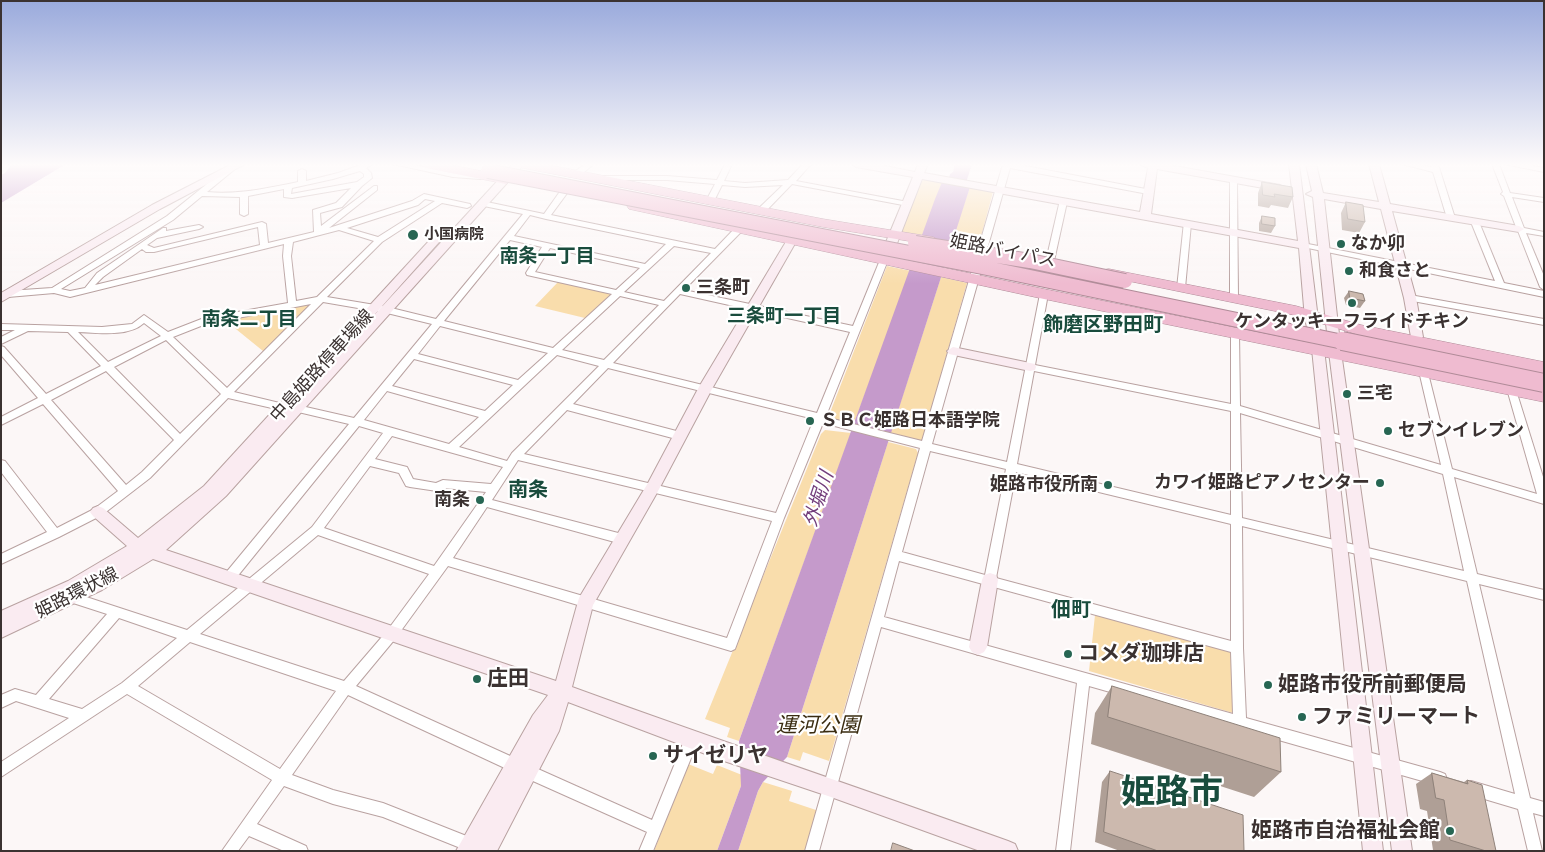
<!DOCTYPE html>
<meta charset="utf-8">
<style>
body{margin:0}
#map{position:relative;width:1545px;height:852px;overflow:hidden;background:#fcf7f7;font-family:"Roboto Serif",serif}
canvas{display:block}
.frame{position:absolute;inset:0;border:2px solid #3b3231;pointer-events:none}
</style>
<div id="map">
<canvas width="1545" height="852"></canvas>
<div class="frame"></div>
</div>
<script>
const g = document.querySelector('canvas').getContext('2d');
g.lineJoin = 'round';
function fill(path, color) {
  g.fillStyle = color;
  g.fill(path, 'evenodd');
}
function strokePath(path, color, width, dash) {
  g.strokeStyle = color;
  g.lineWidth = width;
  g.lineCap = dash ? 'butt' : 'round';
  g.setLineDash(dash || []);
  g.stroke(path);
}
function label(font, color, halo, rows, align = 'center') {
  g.font = font + ' "Roboto Serif","Noto Sans JP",serif';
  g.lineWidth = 4.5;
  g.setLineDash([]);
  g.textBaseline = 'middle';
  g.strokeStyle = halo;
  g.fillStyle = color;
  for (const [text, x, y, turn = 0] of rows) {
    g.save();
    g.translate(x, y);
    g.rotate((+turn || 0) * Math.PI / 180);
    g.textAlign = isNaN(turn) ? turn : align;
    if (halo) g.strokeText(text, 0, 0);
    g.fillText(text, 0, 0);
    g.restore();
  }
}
const green = new Path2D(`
 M927,179L942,182L923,235L901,232L921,181Z
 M970,187L993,192L979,244L952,239Z
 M887,266L911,271L853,426L838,422L830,416L831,410Z
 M941,277L967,283L922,441H914L890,435Z
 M558,282L611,294L612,296L590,316L585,318L535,306Z
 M311,302L314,304L268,350L263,351L226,321L227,319Z
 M825,430L851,433L739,741L727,737L730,728L705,719L821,434Z
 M888,442L916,449L918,453L829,761L803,752L800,761L787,757Z
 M1095,615L1232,652L1233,713L1089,671Z
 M688,764L713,774L717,765L742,775L741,786L717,851H654Z
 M763,782L792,791L789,801L819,811L806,851H738L758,791Z`);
const water = new Path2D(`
 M12,164H66L1,203V175L5,173Z
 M955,164H972L965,186L970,187L787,757L763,782L758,791L738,851H717L741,786L739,741L935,199L942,182L948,183L950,174L953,172Z`);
const street = new Path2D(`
 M363,164H373L366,168L371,173L372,178L362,186L342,207L320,213L321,226L374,186H377V190L329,228L412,201L424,194L470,204L471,206L467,208L442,203L382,242L327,297L387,307L436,319L523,214L479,205L478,203L482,201L544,214L561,190H564L568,192L551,215L715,249L737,226H743V230L684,290L853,326L880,260L884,258H887L888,260L826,416L833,419L922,441L1003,164H1015L1151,190L1152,192L1148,194L1010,168L932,444L1007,462L1040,294L1044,291L1048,294L1035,365L1231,404V332L1235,329L1239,332L1240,406L1441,465L1419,371L1424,368L1427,369L1452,469L1537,494L1507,389L1509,387H1515L1544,480V504L1454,477L1477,574L1544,590V600L1479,584L1530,798L1544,802V816L1533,813L1542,851H1528L1518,809L1471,795L1466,793L1464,788L1466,783L1471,781L1515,794L1467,581L1242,526L1243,648L1246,718L1440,772L1445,774L1447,779L1445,784L1440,786L1089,686L1070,851H1056L1077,683L881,627L819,851H805L920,448L823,423L784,518L735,649L731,651L448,566L395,639L356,686L519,760L521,765L519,770L514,772L509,770L348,695L292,775L333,790L383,803L469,837L474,839L476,844L474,849L468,851L383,817L333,804L284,786L257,824L306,846L308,851H284L249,836L238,851H222L272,780L127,694L1,777V762L69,718L16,701L1,708V695L15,689L36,695L107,614L70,602L68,598L70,594L74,593L187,630L312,527L383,433L359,426L232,583L228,584L224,583L222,579L224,575L349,424L294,411L292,409L294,407L297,405L354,418L432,324L387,313L323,302L234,392L288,405L290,407L288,409L285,411L228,398L150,478L102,515L59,537L1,564V554L47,532L1,472V460L5,461L57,528L94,509L118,491L43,404L1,425V417L38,398L1,355V346L4,347L46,394L101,366L68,332L28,331L1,344V337L15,330H1V324L102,327L132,324L144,315L168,332L204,318L288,303L283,256L284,244L70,297L54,293L8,297L4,294L8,291L52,288L167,216L228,167L235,169L207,192C238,195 268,188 298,182V171L302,169L306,171V181L338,173ZM360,171L364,174V177L357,182L291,194L292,188L333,179ZM351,188L336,203L313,210L314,232L268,243L266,224L262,222L154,248L147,245L157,238L199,229L203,227L199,225L166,231V228H163L97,273L85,288L70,291L61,289L173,220L202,196L240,197V214L244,216L248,214V196L284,189V197L292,198ZM425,199L435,201L378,237L347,228L418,205ZM530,215L546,219L666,244L645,264L514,236ZM258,227L260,245L95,285L103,277L142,249L146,252H154ZM339,230L374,241L317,297L296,301L291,256L293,242ZM510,240L542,247L526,273L527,275L612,294L553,348L444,321ZM674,246L711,253L664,301L624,292ZM550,248L640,268L616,290L535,272ZM680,294L850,332L817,413L613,363ZM620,296L659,305L604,360L562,350ZM311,304L227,388L173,337L206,324ZM144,323L161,336L108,362L78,332C99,333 129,337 144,323ZM440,326L548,353L518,380L418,354ZM166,340L221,394L180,434L114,367ZM557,355L599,366L512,453L507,461L459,447ZM414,359L513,385L485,411L392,386ZM608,368L814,419L776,513L524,454L567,410L680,440L684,439L685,436L684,433L573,404ZM106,371L174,440L142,472L126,485L51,400ZM1034,371L1231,411V515L1017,464ZM387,391L479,417L449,444L364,420ZM1240,413L1443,474L1464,571L1242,518ZM392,436L503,467L491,484L443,480L436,483L413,479L407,467L375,459ZM930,451L1006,469L985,575L902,552ZM518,460L772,521L727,638L453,558L487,507L622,544L626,542L628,539L626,536L622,534L492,500ZM370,466L399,473L406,486L410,487L437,491L444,488L486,492L434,566L324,528ZM1016,472L1231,524V641L996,578ZM318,535L429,574L387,631L344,681L200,634ZM899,561L1231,652L1233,714L884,617ZM119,618L177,638L122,683L82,709L49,699ZM190,642L336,691L280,769L138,686Z
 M393,164H409L453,173L480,175L484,177L480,179L453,177Z
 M586,164H594L578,177H572V173Z
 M725,164H732L724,181L745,183L788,180L803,164H811L796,181L908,202L912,204L908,206L792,184L764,213H761L757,211L758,209L783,185L745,187L722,185L714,201L710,203L706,201L715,184L667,180H599L595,178L599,176H667L717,180Z
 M1402,164H1418L1431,167V164H1438L1455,218L1454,220H1451L1447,218L1433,172Z
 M1492,164H1499L1510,193L1544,198V202L1512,197L1524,228L1544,232V236L1526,233L1544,276V290L1540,287L1518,231L1515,229L1516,227L1504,196L1501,194L1503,192Z
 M1504,164H1523L1544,168V172Z
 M1230,178H1236L1237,180L1238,299L1234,302L1230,299Z
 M1060,200H1066L1067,202L1054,261L1050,263L1046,261Z
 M1472,220H1478L1479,222L1504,283L1544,291V297L1303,247L1299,245L1303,243L1495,281L1471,222Z
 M1184,222H1190L1191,224L1185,288L1181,291L1177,288Z
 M1410,295L1544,319V325L1407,300L1406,298Z
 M691,734L696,736L698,741L653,851H639L647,832L524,777L522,772L524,767L529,765L652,820L686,736Z`);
const secondary = new Path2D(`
 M232,164H245L160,209L1,302V293L152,205Z
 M513,164H524L226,496L166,550L556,681L579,598L648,483L699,387L787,240L792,237L796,238L797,240L713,387L658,491L593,605L572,687C717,740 863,789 1008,841L1015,844L1018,851H980L831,797L724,761L568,702L559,731L497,851H456L533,715L548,695L153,559L102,590L1,638V611L68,581L127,546L93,516L90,512L93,508L98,506L103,508L138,538L204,486L439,230H447L448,232L367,323Z
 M851,164H875L915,172L918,164H928L924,173L1140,212L1148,168L1139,164H1163L1280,185L1285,188L1280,191L1157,169L1151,214L1298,241L1289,164H1299L1318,319L1324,349L1383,851H1363L1312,349L1305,319L1299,248L922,179L891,259L885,262L879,259L913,177L856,167Z
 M1306,164H1316L1323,193L1379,202L1369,164H1379L1390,204L1519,226L1524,229L1519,232L1392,211L1416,298L1423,337L1417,341L1411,337L1404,298L1381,209L1324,199L1341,352L1412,851H1392L1329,352L1313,197L1306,194L1312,191Z
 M953,347L1030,363L1035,364L1036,367L1035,370L1030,371L949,354L947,351Z
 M990,573L996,575L998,580L987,647L984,652L978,655L972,652L969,647L982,580L984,575Z`);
const highway = new Path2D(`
 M420,164H447L506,176L512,180L506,184L426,168Z
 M517,164H544L823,219L933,237L940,241L933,245L823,227L523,168Z
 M634,202L1044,289L1544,390V402L1044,299L629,209L627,206L629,203Z
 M1109,269L1296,306L1361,325L1544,362V374L1359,335L1294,315L1104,276L1102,273L1104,270Z`);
const highwayBridgeFar1 = new Path2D(`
 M488,171L982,267L1348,343
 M915,243L1030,261L1125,281`);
const highwayBridge = new Path2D(`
 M1342,341L1544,383`);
const wall = new Path2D(`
 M1262,182L1293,197L1288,208L1271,205L1269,208L1258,206V193Z
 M1346,202L1365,222L1359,233L1342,230L1341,213Z
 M1262,216L1275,226L1271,233L1259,231V223Z
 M1349,291L1365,301L1360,308L1346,305L1344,298Z
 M1112,686L1281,772L1254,797L1091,744L1095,713Z
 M1110,771L1244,851H1120L1095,842L1102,782Z
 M1432,773L1464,782L1467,780L1496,851H1436L1433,850L1427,811L1420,809L1416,784Z`);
const building = new Path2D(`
 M1262,182L1292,187L1293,197L1274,194L1275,197L1263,195Z
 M1346,202L1363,205L1365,222L1348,219Z
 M1262,216L1275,218V226L1262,224Z
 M1349,291L1363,294L1365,301L1350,298Z
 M1112,686L1280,738L1281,772L1108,717Z
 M1110,771L1243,815L1244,851H1158L1104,832Z
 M1432,773L1468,784L1467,780L1482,785L1496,851H1486L1450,840L1444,800L1436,798Z
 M893,843L915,851H891Z`);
const markers = [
 [413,235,6,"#276653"],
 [1341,244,5,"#276653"],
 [1349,271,5,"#276653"],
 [686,288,5,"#276653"],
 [1352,303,5,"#276653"],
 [1347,394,5,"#276653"],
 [810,421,5,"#276653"],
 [1388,431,5,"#276653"],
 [1380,483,5,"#276653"],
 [1108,485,5,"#276653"],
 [480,500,5,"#276653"],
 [1068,654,5,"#276653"],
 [477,679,5,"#276653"],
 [1268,685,5,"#276653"],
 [1302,717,5,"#276653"],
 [653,756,5,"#276653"],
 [1450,831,5,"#276653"]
];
const farPoinames = [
 ["小国病院",424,235]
];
const poiNames = [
 ["なか卯",1351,244],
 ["和食さと",1359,271],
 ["三条町",696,288],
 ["ケンタッキーフライドチキン",1352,322,"center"],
 ["三宅",1357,394],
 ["ＳＢＣ姫路日本語学院",820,421],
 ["セブンイレブン",1398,431],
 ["カワイ姫路ピアノセンター",1370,483,"right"],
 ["姫路市役所南",1098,485,"right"],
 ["南条",470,500,"right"]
];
const streetNames = [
 ["姫路バイパス",1003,251,11],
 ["中島姫路停車場線",322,366,-48],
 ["姫路環状線",77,593,-27]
];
const neighbourhoodNames = [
 ["南条一丁目",547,256],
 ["三条町一丁目",784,316],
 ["南条二丁目",249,319]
];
const waterNames = [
 ["外堀川",819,499,-72]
];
const quarterNames = [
 ["飾磨区野田町",1103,325],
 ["南条",528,490],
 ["佃町",1071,610]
];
const nearPoinames = [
 ["コメダ珈琲店",1078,654],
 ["庄田",487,679],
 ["姫路市役所前郵便局",1278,685],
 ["ファミリーマート",1312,717],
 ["サイゼリヤ",663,756],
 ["姫路市自治福祉会館",1440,831,"right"]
];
const nearParknames = [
 ["運河公園",818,726]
];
const nearTownnames = [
 ["姫路市",1172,793]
];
fill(green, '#f9ddac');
fill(water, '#c59acb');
strokePath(street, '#b9a2a1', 2);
strokePath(secondary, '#b9a2a1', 2);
strokePath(highway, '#b08b98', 1);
fill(street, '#fff');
fill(secondary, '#faebf1');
fill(highway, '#efbbd0');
strokePath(highwayBridgeFar1, '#b08b98', 16, []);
strokePath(highwayBridge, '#b08b98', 20, []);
strokePath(highwayBridgeFar1, '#efbbd0', 14);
strokePath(highwayBridge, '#efbbd0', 18);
fill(wall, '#af9f96');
fill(building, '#ccb9ae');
strokePath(building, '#8f827a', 1);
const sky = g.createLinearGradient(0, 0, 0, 284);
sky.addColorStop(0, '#9aaadc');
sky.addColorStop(0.58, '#fefbfb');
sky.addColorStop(1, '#fefbfb00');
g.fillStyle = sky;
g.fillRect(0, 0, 1545, 284);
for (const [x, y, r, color] of markers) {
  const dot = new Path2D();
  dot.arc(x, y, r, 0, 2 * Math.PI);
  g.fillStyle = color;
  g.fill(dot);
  strokePath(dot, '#fff', 2);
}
label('bold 15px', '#3b3231', '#fff', farPoinames, 'left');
label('bold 18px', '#3b3231', '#fff', poiNames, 'left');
label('18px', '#3b3231', '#fff', streetNames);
label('bold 19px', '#194c3d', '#fff', neighbourhoodNames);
label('italic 19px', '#733e7b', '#fff', waterNames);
label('bold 20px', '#194c3d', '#fff', quarterNames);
label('bold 21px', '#3b3231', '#fff', nearPoinames, 'left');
label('italic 21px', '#3a2c11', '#fff', nearParknames);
label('bold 34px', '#194c3d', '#fff', nearTownnames);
</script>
